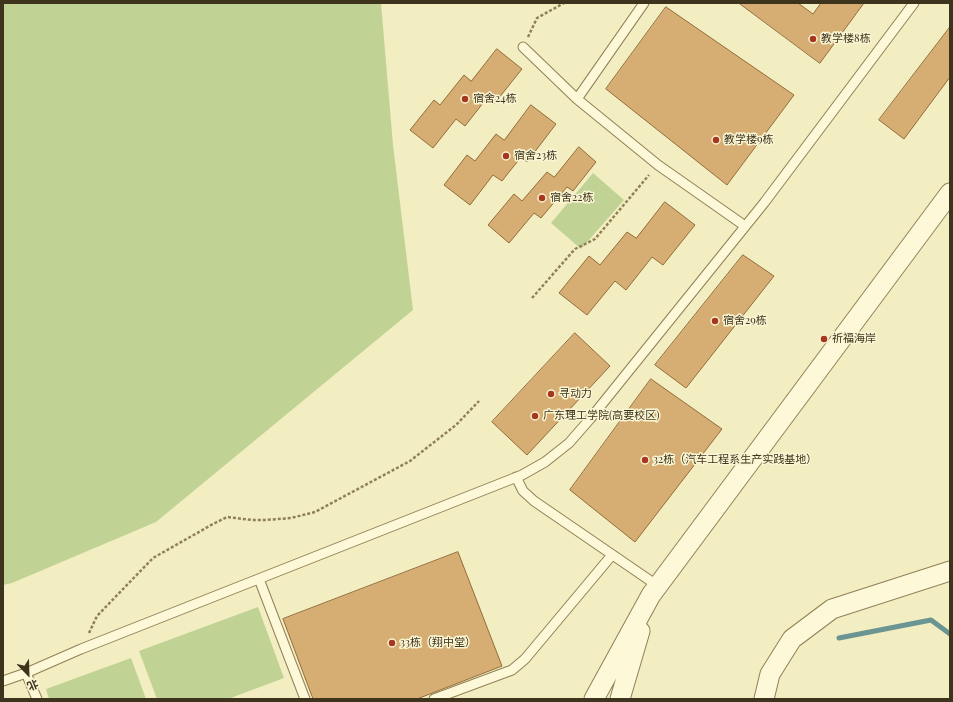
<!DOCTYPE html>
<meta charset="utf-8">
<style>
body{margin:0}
#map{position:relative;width:953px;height:702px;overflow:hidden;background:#f3edc2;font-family:"Playfair Display","Noto Sans SC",serif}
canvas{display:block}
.frame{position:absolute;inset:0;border:4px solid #3e331d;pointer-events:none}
.north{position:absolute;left:8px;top:654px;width:40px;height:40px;-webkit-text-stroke:3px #faf5d3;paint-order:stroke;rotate:157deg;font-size:11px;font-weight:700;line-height:16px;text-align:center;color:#3e331d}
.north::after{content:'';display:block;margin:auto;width:14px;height:18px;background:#3e331d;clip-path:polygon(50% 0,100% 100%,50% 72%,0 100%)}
</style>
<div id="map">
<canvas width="953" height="702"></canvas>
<div class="frame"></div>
<div class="north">北</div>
</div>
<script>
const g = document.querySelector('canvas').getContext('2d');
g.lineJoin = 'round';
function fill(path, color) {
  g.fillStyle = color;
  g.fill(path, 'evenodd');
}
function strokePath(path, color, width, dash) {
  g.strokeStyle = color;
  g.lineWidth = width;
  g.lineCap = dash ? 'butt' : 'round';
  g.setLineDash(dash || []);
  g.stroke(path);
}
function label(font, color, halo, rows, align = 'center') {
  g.font = font + ' "Playfair Display","Noto Sans SC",serif';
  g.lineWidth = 3;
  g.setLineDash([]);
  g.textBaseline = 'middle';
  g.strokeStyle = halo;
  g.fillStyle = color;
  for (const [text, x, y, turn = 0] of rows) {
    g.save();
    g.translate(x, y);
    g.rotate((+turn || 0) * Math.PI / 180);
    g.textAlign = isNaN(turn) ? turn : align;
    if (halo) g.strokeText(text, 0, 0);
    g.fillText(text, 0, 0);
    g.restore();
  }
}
const green = new Path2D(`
 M3,3H381L393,145L413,310L156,522L12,583L3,585Z
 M593,173L624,200L581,249L551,223Z
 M258,607L284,678L228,699H157L139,651Z
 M131,658L146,699H49L46,689Z`);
const stream = new Path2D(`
 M839,638L931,620L950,634`);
const building = new Path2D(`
 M739,3H798L813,14L821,3H864L820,63Z
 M666,7L794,95L727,185L606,89Z
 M950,27V77L904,139L879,120Z
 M497,49L522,69L494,104L487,98L465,126L456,119L433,148L410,130L434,100L440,105L464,75L471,81Z
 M531,105L556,124L527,162L521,157L502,181L493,175L470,205L444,185L467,155L475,161L496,134L504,140Z
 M579,147L596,162L573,191L567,187L541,218L534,213L509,243L488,225L514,194L522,201L547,172L554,177Z
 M665,202L695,225L663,265L652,257L626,290L615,281L587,315L559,293L589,256L600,265L627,232L636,238Z
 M743,255L774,276L686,388L655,365Z
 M575,333L610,366L527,455L492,422Z
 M651,379L722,429L635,542L570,490Z
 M458,552L502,666L417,699H313L283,619Z`);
const path = new Path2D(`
 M528,37L537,18L564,3
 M532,298L575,249L595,239L649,175
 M89,633L97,616L153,558L213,524L227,517L252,520H266L291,518L315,512L410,461L456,425L479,401`);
const service = new Path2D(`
 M523,47L577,99L658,165L745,226
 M577,99L644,3
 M516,477L523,491L534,501L658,586
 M259,579L305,699
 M26,673L37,699
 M3,681L26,673L81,649L522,475L545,462L569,443L590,419L764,203L914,3
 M434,699L512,670L525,659L612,555`);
const minor = new Path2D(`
 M594,699L651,595L950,193
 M620,699L640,631
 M764,699L770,674L792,639L832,609L950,571`);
const markers = [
 [813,39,4,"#a7361f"],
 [465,99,4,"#a7361f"],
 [716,140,4,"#a7361f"],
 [506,156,4,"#a7361f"],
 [542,198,4,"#a7361f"],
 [715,321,4,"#a7361f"],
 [824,339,4,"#a7361f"],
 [551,394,4,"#a7361f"],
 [535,416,4,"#a7361f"],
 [645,460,4,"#a7361f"],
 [392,643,4,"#a7361f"]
];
const poiNames = [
 ["教学楼8栋",821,39],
 ["宿舍24栋",473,99],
 ["教学楼9栋",724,140],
 ["宿舍23栋",514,156],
 ["宿舍22栋",550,198],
 ["宿舍29栋",723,321],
 ["祈福海岸",832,339],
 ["寻动力",559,394],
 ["广东理工学院(高要校区)",543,416],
 ["32栋（汽车工程系生产实践基地）",653,460],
 ["33栋（翔中堂）",400,643]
];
fill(green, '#c1d394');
strokePath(stream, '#6a9592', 5);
fill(building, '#d6ae73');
strokePath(building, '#926c39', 1);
strokePath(service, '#907f57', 11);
strokePath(minor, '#907f57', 21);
strokePath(path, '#907f57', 2.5, [3, 2]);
strokePath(service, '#fdf8d7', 9);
strokePath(minor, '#fdf8d7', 19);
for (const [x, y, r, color] of markers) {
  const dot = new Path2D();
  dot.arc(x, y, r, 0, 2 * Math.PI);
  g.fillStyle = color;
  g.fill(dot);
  strokePath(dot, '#faf5d3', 1.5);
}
label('11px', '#3e331d', '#faf5d3', poiNames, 'left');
</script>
